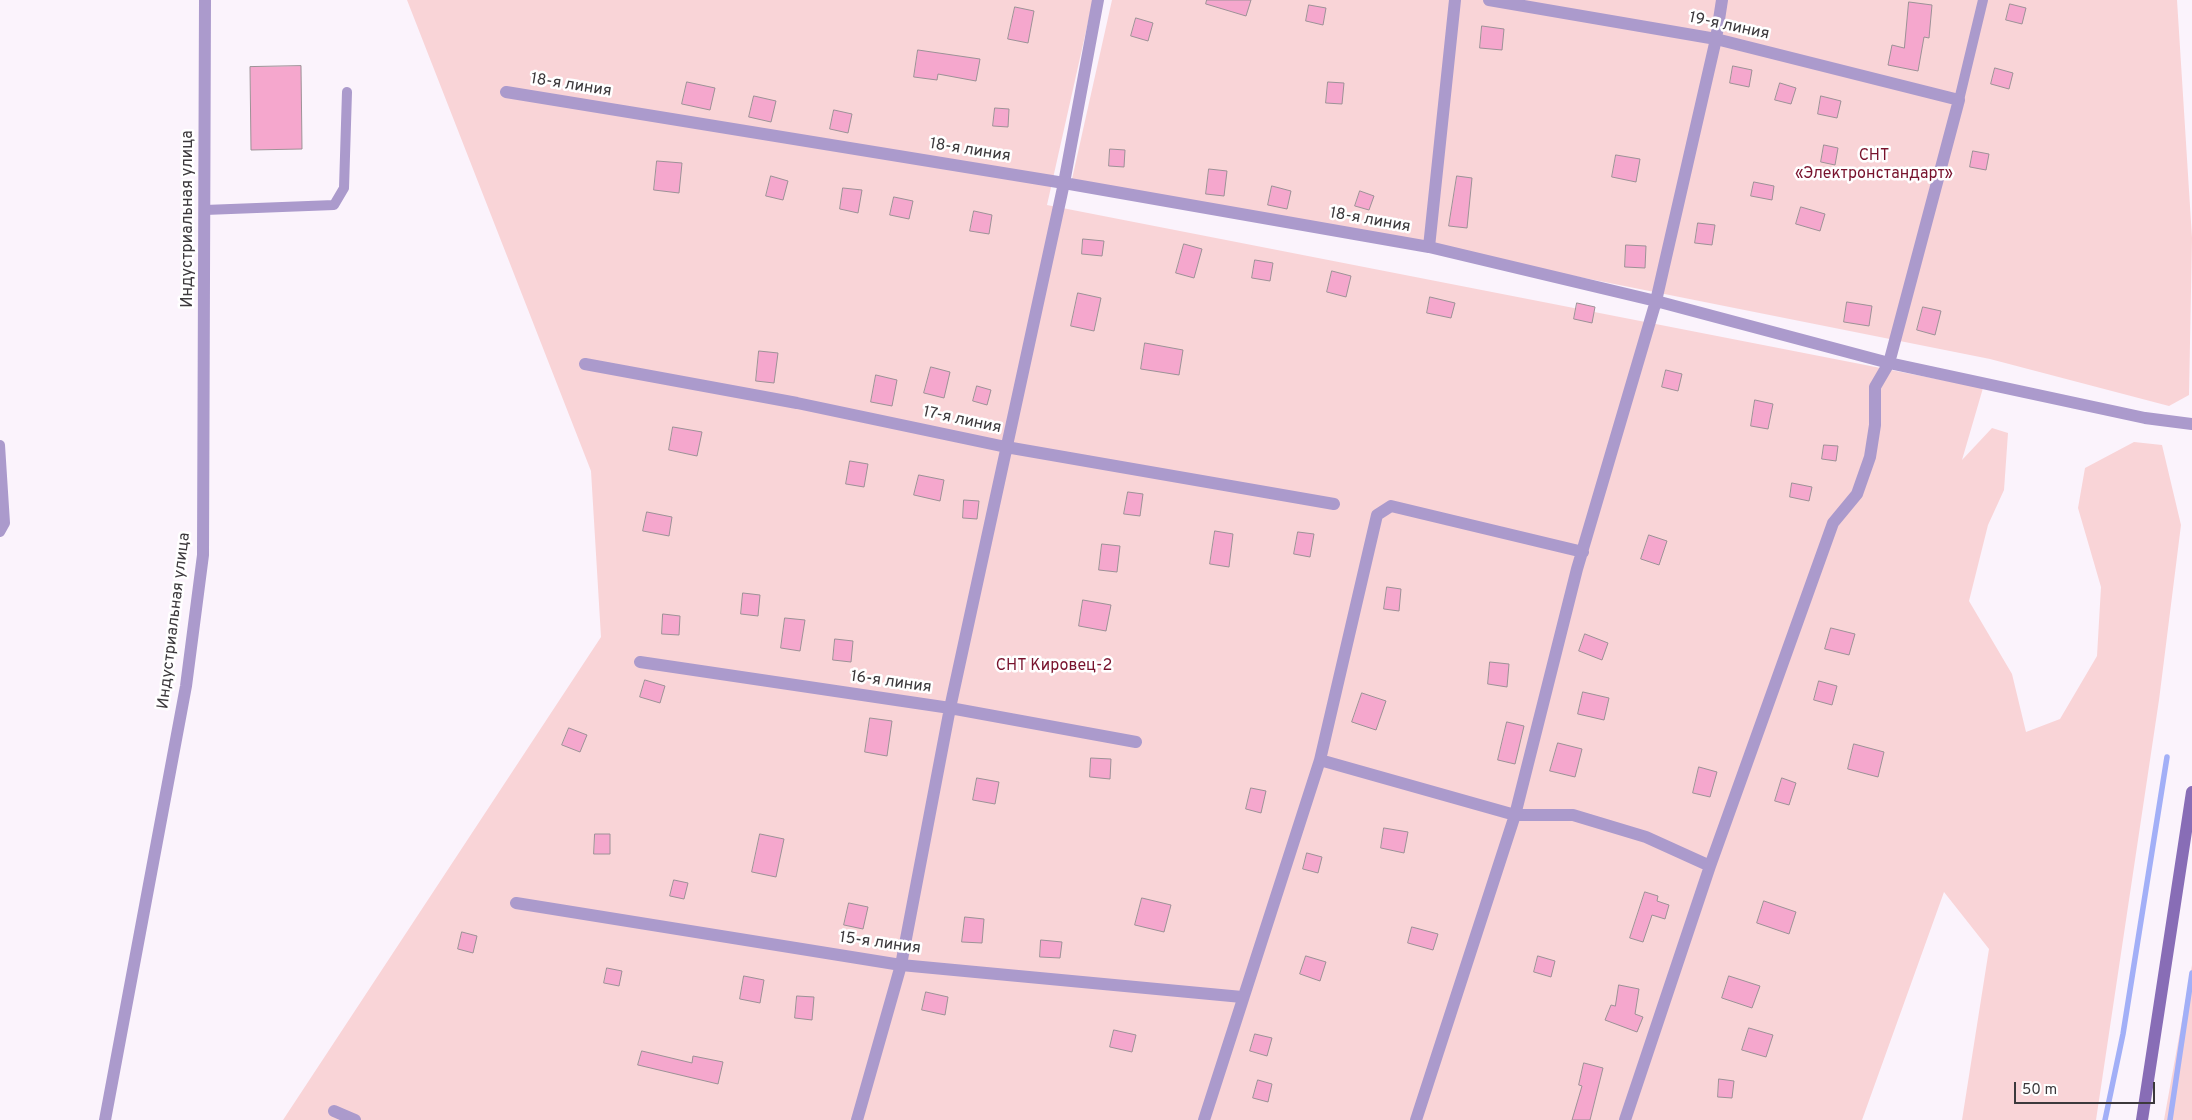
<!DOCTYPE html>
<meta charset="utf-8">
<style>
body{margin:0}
#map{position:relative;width:2192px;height:1120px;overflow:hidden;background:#fbf3fc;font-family:Overpass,sans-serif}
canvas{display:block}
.scale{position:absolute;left:2014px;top:1082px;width:141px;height:22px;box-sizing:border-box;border:2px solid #3c393c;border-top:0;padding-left:6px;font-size:15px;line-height:18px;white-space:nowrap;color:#3c393c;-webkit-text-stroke:4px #fff;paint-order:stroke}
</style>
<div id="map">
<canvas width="2192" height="1120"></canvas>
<div class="scale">50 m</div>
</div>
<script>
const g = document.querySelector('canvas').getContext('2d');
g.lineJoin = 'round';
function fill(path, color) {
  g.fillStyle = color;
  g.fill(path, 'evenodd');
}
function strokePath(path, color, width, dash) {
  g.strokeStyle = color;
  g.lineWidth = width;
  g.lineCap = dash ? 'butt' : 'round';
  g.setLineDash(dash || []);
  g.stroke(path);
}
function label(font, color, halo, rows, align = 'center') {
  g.font = font + ' Overpass,sans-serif';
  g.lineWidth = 5;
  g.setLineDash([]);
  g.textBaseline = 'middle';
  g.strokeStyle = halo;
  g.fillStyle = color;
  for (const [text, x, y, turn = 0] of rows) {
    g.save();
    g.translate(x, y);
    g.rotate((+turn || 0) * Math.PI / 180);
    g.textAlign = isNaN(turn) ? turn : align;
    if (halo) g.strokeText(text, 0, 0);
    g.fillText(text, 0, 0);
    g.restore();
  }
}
const green = new Path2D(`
 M407,0H1093L1047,205L1983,388L1962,460L1992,428L2008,433L2004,490L1988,525L1969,601L2012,674L2026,732L2060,719L2097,656L2101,587L2078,508L2085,468L2134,442L2162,445L2181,525L2159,700L2096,1120H1962L1989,949L1944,892L1862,1120H283L601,637L591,471Z
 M1112,0H2177L2192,238L2189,395L2169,406L1990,359L1444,250L1070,188Z
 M2192,965V1120H2164Z`);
const stream = new Path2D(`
 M2105,1120L2123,1034L2167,757
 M2170,1120L2192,973`);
const building = new Path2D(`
 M1207,0H1251L1246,16L1206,4Z
 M1909,2L1932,5L1929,38L1924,37L1918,71L1888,65L1892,45L1904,48Z
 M2010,4L2026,8L2022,24L2006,20Z
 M1309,5L1326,8L1323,25L1306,21Z
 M1015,7L1034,11L1028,43L1008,39Z
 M1136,18L1153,23L1148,41L1131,36Z
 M1482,26L1504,29L1502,50L1480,48Z
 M918,50L980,59L976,81L938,74L937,80L914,77Z
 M301,66L302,149L251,150L250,67Z
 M1733,66L1752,70L1749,87L1730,83Z
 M1995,68L2013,73L2009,89L1991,84Z
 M687,82L715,88L710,110L682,104Z
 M1328,82L1344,83L1342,104L1326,103Z
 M1780,83L1796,88L1791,104L1775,100Z
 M754,96L776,101L771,122L749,117Z
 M1821,96L1841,101L1837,118L1818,114Z
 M995,108L1009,109L1008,127L993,126Z
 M834,110L852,114L848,133L830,129Z
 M1824,145L1838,148L1835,165L1821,162Z
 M1110,149L1125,150L1124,167L1109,166Z
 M1973,151L1989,154L1986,170L1970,167Z
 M1616,155L1640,159L1636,182L1612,177Z
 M657,161L682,163L679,193L654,190Z
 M1209,169L1227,171L1224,196L1206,194Z
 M771,176L788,181L783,200L766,196Z
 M1457,176L1472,178L1467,228L1449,226Z
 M1754,182L1774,186L1772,200L1751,196Z
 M1272,186L1291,191L1287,209L1268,205Z
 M843,188L862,190L858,213L840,209Z
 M1360,191L1374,196L1369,210L1355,206Z
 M894,197L913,201L909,219L890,215Z
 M1801,207L1825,214L1820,231L1796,224Z
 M974,211L992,215L989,234L970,231Z
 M1698,223L1715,225L1712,245L1695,243Z
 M1083,239L1104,241L1102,256L1082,254Z
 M1184,244L1202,249L1194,278L1176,273Z
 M1626,245L1646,246L1645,268L1625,267Z
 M1255,260L1273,263L1270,281L1252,278Z
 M1332,271L1351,276L1346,297L1327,292Z
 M1078,293L1101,298L1094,331L1071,326Z
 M1430,297L1455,303L1451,318L1427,313Z
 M1847,302L1872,306L1869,326L1844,322Z
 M1577,303L1595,307L1592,323L1574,319Z
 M1923,307L1941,311L1935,335L1917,330Z
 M1145,343L1183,350L1179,375L1141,369Z
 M759,351L778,353L774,383L756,381Z
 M931,367L950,372L944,398L924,393Z
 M1666,370L1682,374L1678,391L1662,387Z
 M876,375L897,380L892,406L871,402Z
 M977,386L991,390L987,405L973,401Z
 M1755,400L1773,404L1768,429L1751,426Z
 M673,427L702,432L697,456L669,450Z
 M1824,445L1838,446L1836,461L1822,459Z
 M850,461L868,464L864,487L846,484Z
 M919,475L944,480L940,501L914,495Z
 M1792,483L1812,487L1809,501L1790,497Z
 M1128,492L1143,494L1140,516L1124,514Z
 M964,500L979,501L977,519L963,518Z
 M647,512L672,517L669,536L643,531Z
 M1215,531L1233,534L1229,567L1210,564Z
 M1298,532L1314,534L1310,557L1294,554Z
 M1649,535L1667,541L1659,565L1641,559Z
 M1102,544L1120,546L1117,572L1099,570Z
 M1387,587L1401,589L1399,611L1384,609Z
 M743,593L760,595L758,616L741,614Z
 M1083,600L1111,605L1106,631L1079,626Z
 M663,614L680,616L679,635L662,634Z
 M785,618L805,620L800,651L781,648Z
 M1831,628L1855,634L1849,655L1825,649Z
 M1585,634L1608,643L1602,660L1579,651Z
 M835,639L853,641L851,662L833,660Z
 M1490,662L1509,664L1507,687L1488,684Z
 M645,680L665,686L660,703L640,697Z
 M1819,681L1837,686L1832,705L1814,700Z
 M1583,692L1609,698L1604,720L1578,714Z
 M1362,693L1386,701L1376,730L1352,722Z
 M870,718L892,721L887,756L865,752Z
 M1507,722L1524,726L1515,764L1498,760Z
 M569,728L587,735L580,752L562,745Z
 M1558,743L1582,749L1575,777L1550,771Z
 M1854,744L1884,752L1878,777L1848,769Z
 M1091,758L1111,759L1110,779L1090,777Z
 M1699,767L1717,772L1710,797L1693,793Z
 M977,778L999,782L995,804L973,800Z
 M1782,778L1796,783L1789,805L1775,801Z
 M1251,788L1266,791L1261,813L1246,809Z
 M1384,828L1408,832L1404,853L1381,848Z
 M595,834H610V854H594Z
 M760,834L784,839L776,877L752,872Z
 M1307,853L1322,857L1318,873L1303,869Z
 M674,880L688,883L684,899L670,896Z
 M1645,892L1658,896L1657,901L1669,905L1665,919L1652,915L1643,942L1630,938Z
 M1142,898L1171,905L1164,932L1135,925Z
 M1764,901L1796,912L1789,934L1757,923Z
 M849,903L868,907L863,929L844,925Z
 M965,917L984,919L982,943L962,942Z
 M1412,927L1438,934L1433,950L1408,943Z
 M462,932L477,936L473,953L458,949Z
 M1041,940L1062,942L1060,958L1040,957Z
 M1306,956L1326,962L1320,981L1300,974Z
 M1538,956L1555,961L1551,977L1534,972Z
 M607,968L622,971L619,986L604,983Z
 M744,976L764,980L760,1003L740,999Z
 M1729,976L1760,986L1752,1008L1722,998Z
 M1619,985L1639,989L1635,1014L1643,1017L1637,1032L1605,1020L1611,1005L1615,1006Z
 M926,992L948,997L945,1015L922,1010Z
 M797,996L814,997L812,1020L795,1018Z
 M1749,1028L1773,1035L1766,1057L1742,1050Z
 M1114,1030L1136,1035L1132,1052L1110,1047Z
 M1255,1034L1272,1038L1267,1056L1250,1051Z
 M642,1051L692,1063L693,1056L723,1062L718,1084L638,1065Z
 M1584,1063L1603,1068L1590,1120H1572L1582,1086L1579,1085Z
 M1719,1079L1734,1081L1732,1098L1718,1097Z
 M1258,1080L1272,1084L1268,1102L1253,1098Z`);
const lane = new Path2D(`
 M1959,100L1983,0
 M205,210L334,205L344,188L347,92
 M0,445L5,523L0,532`);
const street = new Path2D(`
 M1489,0L1716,39L1959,100L1889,363L1875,387V425L1870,457L1857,494L1833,523L1710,866L1625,1120
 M506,92L1064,183L1429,247L1656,301L1889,363L2145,418L2192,424
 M1429,247L1455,0
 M585,364L797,403L1006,447L1334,504
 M640,662L950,708L1136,742
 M1320,760L1515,815H1573L1646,837L1710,866
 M516,903L901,965L1242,997
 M334,1111L355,1120
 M105,1120L186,686L203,555L205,0
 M857,1120L901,965L950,708L1064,183L1098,0
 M1204,1120L1320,760L1377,515L1391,506L1583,552
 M1416,1120L1515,815L1577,569L1656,301L1716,39L1722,0`);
const secondary = new Path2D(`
 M2142,1120L2192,792`);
const streetNames = [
 ["19-я линия",1729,27,12],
 ["18-я линия",571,86,9],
 ["18-я линия",970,151,9],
 ["Индустриальная улица",189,219,-90],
 ["18-я линия",1370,221,10],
 ["17-я линия",962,421,12],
 ["Индустриальная улица",175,621,-83],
 ["16-я линия",891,683,8],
 ["15-я линия",880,944,8]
];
const parkNames = [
 ["СНТ",1874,157],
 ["«Электронстандарт»",1874,175],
 ["СНТ Кировец-2",1054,667]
];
fill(green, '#f9d4d7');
strokePath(stream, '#a2aff7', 5.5);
fill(building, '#f5a7cd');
strokePath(building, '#9d9297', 1);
strokePath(lane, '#ab9acc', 10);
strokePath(street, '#ab9acc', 12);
strokePath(secondary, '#886db6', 12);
label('16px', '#3c393c', '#fff', streetNames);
label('16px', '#78132d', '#fff', parkNames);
</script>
